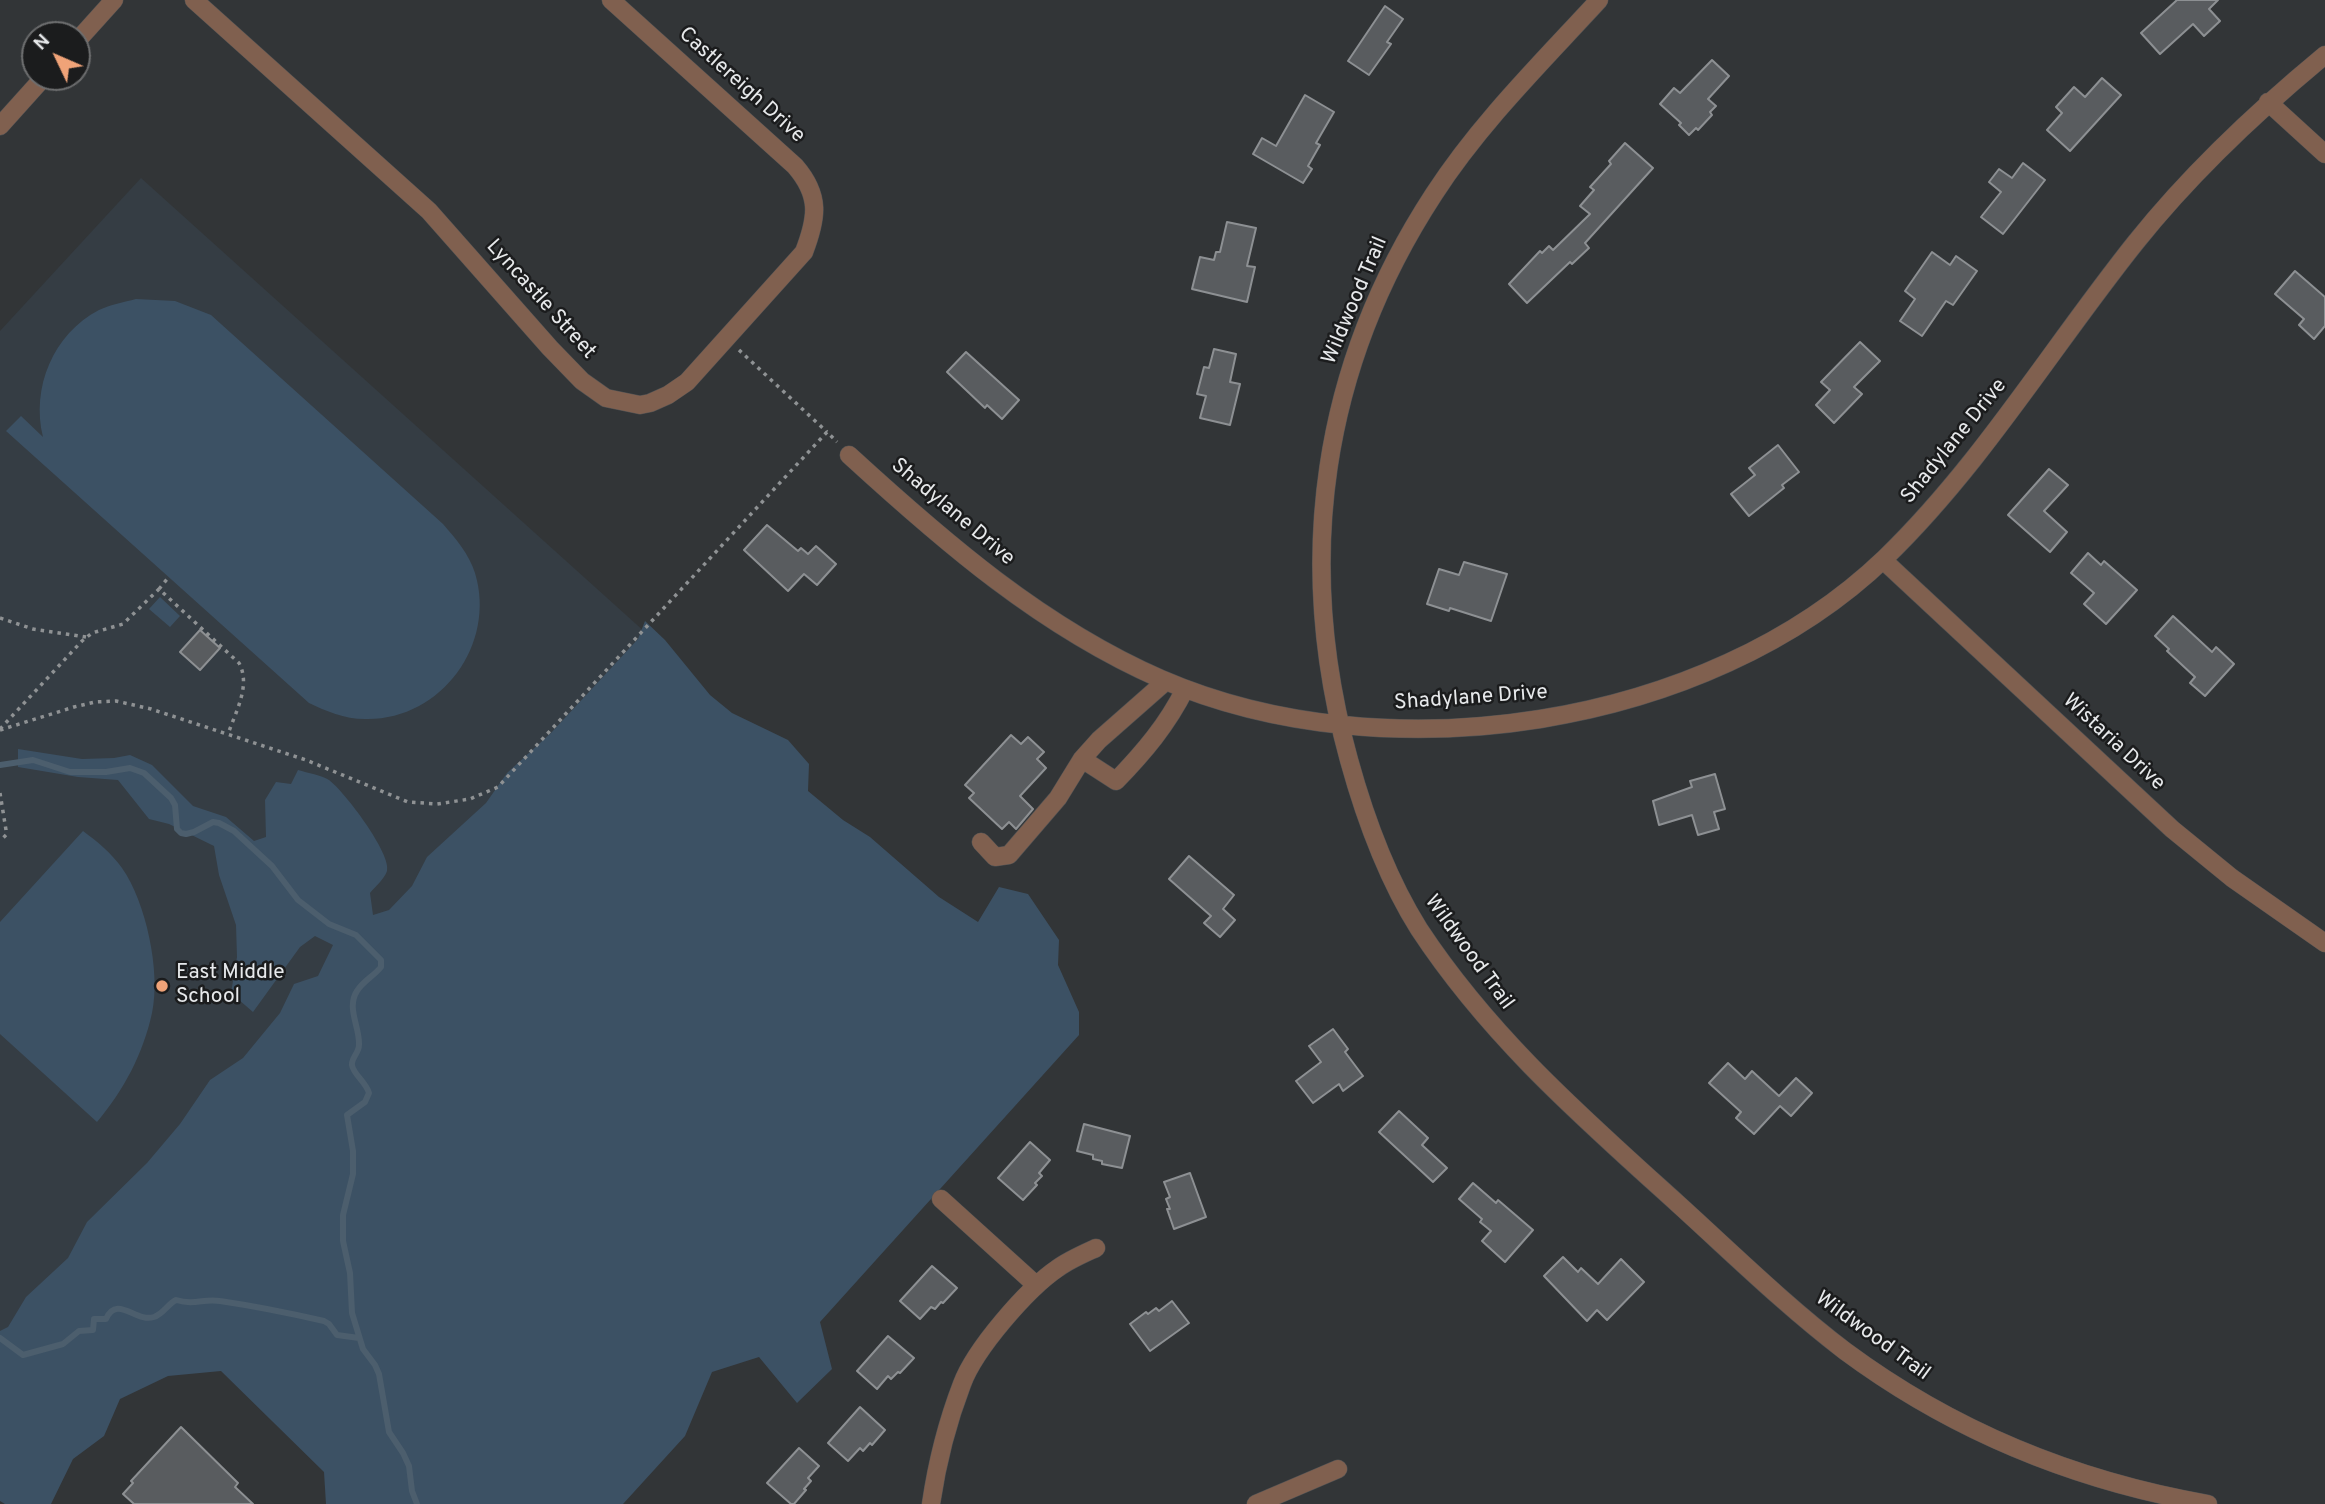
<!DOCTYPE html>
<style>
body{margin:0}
#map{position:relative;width:2325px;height:1504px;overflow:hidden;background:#323537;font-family:Overpass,sans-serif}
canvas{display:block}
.north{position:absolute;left:21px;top:21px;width:70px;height:70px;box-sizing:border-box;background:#1b1c1d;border:2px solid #6d6e6f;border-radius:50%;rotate:314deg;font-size:19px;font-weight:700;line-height:28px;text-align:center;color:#e7e9eb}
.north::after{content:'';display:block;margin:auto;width:24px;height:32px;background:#f0a378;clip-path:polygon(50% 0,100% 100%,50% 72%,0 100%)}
</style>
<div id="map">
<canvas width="2325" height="1504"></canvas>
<div class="north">N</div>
</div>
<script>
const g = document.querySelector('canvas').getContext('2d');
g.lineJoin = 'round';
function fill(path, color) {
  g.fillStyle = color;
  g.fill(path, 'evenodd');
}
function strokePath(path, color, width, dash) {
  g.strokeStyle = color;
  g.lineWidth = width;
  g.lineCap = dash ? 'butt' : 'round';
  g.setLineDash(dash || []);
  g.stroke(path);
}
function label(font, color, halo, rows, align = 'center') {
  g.font = font + ' Overpass,sans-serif';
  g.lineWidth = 5;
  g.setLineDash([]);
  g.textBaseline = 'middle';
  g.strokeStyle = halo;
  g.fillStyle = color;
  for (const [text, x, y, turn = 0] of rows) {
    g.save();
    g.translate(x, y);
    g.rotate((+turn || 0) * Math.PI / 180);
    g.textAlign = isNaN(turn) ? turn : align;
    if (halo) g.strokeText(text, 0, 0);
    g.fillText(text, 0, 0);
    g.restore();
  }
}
const built = new Path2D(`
 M141,178L646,633L0,1339V331Z`);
const green = new Path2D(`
 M136,299L175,301L211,315L443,524C456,539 469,554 475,573C497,645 440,721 365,719C344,719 326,711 309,703L6,431L21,416L43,437C31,388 53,334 99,310C110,305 124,302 136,299Z
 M160,597L180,616L170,627L149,609Z
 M645,621L665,640L710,695L732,713L788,740L809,764L808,791L843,820L870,837L939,897L978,922L999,887L1028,894L1059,940L1058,965L1079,1012V1035L820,1322L832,1369L797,1403L759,1357L712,1372L685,1436L623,1504H326L324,1472L221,1371L168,1376L120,1399L104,1436L73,1459L51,1504H5L0,1501V1331L8,1327L26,1297L68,1258L87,1222L147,1163L180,1124L210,1080L243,1058L280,1013L294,984L318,976L333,945L315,936L300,947L253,1012L231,993L237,957L236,925L219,875L214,846L169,824L149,819L118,780L78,777L18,767V749L82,759L114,758L130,755L152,765L193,806L226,817L254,841L266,837L265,800L276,782L291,784L298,770C308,773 321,775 329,780C344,791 392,854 387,871C385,878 375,887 370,893L373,915L389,910L412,886L427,857L486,803L507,773L551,733L638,639Z
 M83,831C98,842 111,853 122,868C146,902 161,972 152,1013C143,1054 124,1090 97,1122L0,1034V922Z`);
const stream = new Path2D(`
 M0,765L33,760L70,772H106L130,768L144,773L171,798L175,805L177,829L181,833L186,834L194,832L213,822L219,823L234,831L272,866L298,900L329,924L356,935L381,960V967C374,976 363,981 357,991C346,1008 360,1027 359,1045C359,1053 351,1058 352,1065C353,1074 366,1082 369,1093L365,1102L347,1115L353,1151V1174L343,1215V1241L350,1273L352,1313L363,1349L375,1365L379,1374L389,1432L403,1453L409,1466L412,1491L417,1504
 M0,1338L23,1355L63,1344L79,1331L93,1330L94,1319H106C117,1294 136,1323 154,1317C163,1314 168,1304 176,1300C196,1306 203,1298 220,1301C254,1306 289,1313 324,1321L329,1324L337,1335L359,1338`);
const building = new Path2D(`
 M2177,0H2218L2209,9L2220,21L2204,36L2193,24L2160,54L2141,33Z
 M1385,6L1403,19L1387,42L1391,44L1369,75L1348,61Z
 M1712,60L1729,76L1708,99L1716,106L1710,112L1712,115L1698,130L1696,128L1689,135L1679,125L1681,123L1660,104L1674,88L1680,93Z
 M2102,78L2121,95L2070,151L2047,130L2062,113L2056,107L2074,87L2085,97Z
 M1305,95L1334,112L1316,143L1320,145L1308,166L1312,169L1303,183L1253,154L1262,138L1276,146Z
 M1625,143L1653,168L1585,243L1589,248L1572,264L1570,262L1527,303L1509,284L1540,251L1542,253L1549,246L1553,250L1590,214L1580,206L1594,190L1590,187L1611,164L1609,161Z
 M2023,163L2045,180L2003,234L1981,217L2001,192L1989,182L1999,169L2012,178Z
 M1227,222L1256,228L1247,266L1255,267L1247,302L1192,289L1200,257L1214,260L1216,252H1220Z
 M1932,252L1950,265L1956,256L1977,271L1953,305L1946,301L1922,336L1900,321L1915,299L1905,291Z
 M2295,271L2325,297V326L2314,339L2299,325L2304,319L2275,294Z
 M1860,342L1880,361L1854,387L1862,394L1834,423L1816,405L1830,390L1821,382Z
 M1214,349L1236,354L1230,382L1240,384L1230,425L1200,418L1206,396L1197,394L1204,367L1209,368Z
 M966,352L1019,400L1002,419L987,405L985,408L947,372Z
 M1778,445L1799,472L1782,485L1784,488L1749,516L1731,494L1755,475L1749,468Z
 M2049,469L2068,485L2044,511L2067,532L2050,552L2008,515Z
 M767,525L798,551L801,548L808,554L816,546L836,564L817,585L804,574L788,591L744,550Z
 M2088,553L2101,565L2104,561L2137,590L2106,624L2084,604L2094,593L2071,573Z
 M1464,562L1507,574L1491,621L1450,608L1449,611L1427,604L1439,569L1459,575Z
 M2173,616L2212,652L2216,647L2234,664L2205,696L2190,683L2195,677L2167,651L2169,649L2155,636Z
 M200,630L220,648L200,670L180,652Z
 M1011,735L1021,744L1028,737L1044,752L1037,759L1046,768L1020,796L1033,809L1016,829L1009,822L1002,829L969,798L974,793L965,785Z
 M1715,774L1725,809L1714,812L1719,829L1698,835L1692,815L1659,825L1653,801L1692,787L1690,781Z
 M1189,856L1234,895L1223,909L1235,920L1220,937L1204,923L1211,916L1169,879Z
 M1333,1029L1348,1049L1345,1052L1363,1076L1343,1091L1339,1084L1313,1103L1296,1081L1321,1062L1309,1046Z
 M1728,1063L1745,1079L1752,1071L1779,1096L1796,1078L1812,1093L1791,1116L1780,1106L1754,1134L1736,1118L1741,1112L1709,1083Z
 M1399,1111L1428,1138L1422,1145L1447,1168L1433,1182L1379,1132Z
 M1084,1124L1130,1136L1122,1168L1102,1164V1161L1093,1159V1155L1077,1151Z
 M1030,1142L1050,1160L1039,1173L1042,1176L1035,1183L1037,1185L1023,1200L998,1178Z
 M1190,1173L1206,1217L1174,1229L1167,1209H1170L1166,1199L1170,1197L1164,1182Z
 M1473,1183L1496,1203L1498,1200L1533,1230L1505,1262L1482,1241L1491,1231L1480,1222L1482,1219L1459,1199Z
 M1563,1257L1578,1272L1581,1268L1598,1284L1621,1259L1644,1282L1607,1320L1597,1310L1587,1321L1544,1276Z
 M932,1266L957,1288L943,1303L941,1302L935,1309L931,1307L920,1319L900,1301Z
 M1172,1301L1189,1323L1150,1351L1130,1324L1146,1312L1148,1314L1156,1308L1159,1311Z
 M888,1336L914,1358L900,1373L898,1372L891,1379L888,1376L877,1389L857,1371Z
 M860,1407L885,1430L872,1445L870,1443L863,1451L860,1448L848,1461L828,1443Z
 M181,1427L238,1483L235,1487L253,1504H134L123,1494L133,1483L131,1481Z
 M799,1448L819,1466L808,1478L811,1481L804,1489L806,1490L794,1504H791L767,1483Z`);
const path = new Path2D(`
 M739,350L827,432
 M159,589L168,578
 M0,618L33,629L86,637
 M0,729L82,641L92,633L123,624L159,589L239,663C251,685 236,711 228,734
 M0,730L74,707L95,702L116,701L151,709L306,760L408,802L437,804L470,799L498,787L827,432L837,442
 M0,793L6,830V835L0,841`);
const minor = new Path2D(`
 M194,0L429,211L550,348L582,381L606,398L640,405L650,403L668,395L687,382L804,252C817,218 821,196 795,166L611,0
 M1599,0C1542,62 1480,123 1434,194C1321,367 1294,561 1349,760C1365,818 1387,878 1419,929C1490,1037 1582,1117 1677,1203C1732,1253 1786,1306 1845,1351C1953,1431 2076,1481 2208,1504
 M77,41L114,0
 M2268,102L2325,154
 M0,126L44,77
 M849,455C944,542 1042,627 1161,679C1385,776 1707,729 1885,558C1982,464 2052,347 2136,242C2192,172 2256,112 2325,55
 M1883,560L2172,829L2232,878L2325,943
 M1082,759L1116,781C1144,752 1167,725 1185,689
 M981,842L995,857L1009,855L1058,798L1082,759L1099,740L1166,681
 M941,1199L1036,1285
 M931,1504C937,1463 947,1423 962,1384C975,1349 1027,1289 1058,1268C1069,1260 1083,1254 1096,1248
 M1256,1504L1338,1469`);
const markers = [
 [162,986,7,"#f0a378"]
];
const streetNames = [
 ["Castlereigh Drive",741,86,42],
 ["Lyncastle Street",540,300,48],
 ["Wildwood Trail",1356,301,-67],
 ["Shadylane Drive",1955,442,-51],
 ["Shadylane Drive",952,513,40],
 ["Shadylane Drive",1471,699,-4],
 ["Wistaria Drive",2113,743,43],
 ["Wildwood Trail",1468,953,54],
 ["Wildwood Trail",1872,1337,36]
];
const poiNames = [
 ["East Middle",176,974],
 ["School",176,998]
];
fill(built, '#353d44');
fill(green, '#3c5164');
strokePath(stream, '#4c5e6d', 6);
fill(building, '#595c5f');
strokePath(building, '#8d9093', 2);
strokePath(minor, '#4f5254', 19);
strokePath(path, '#8f9294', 3.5, [3.5, 5]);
strokePath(minor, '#80604f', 18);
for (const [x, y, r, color] of markers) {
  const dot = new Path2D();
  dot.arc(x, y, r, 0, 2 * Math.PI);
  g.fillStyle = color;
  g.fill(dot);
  strokePath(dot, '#1b1c1d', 2.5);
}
label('21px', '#e7e9eb', '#1b1c1d', streetNames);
label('21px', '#e7e9eb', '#1b1c1d', poiNames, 'left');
</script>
